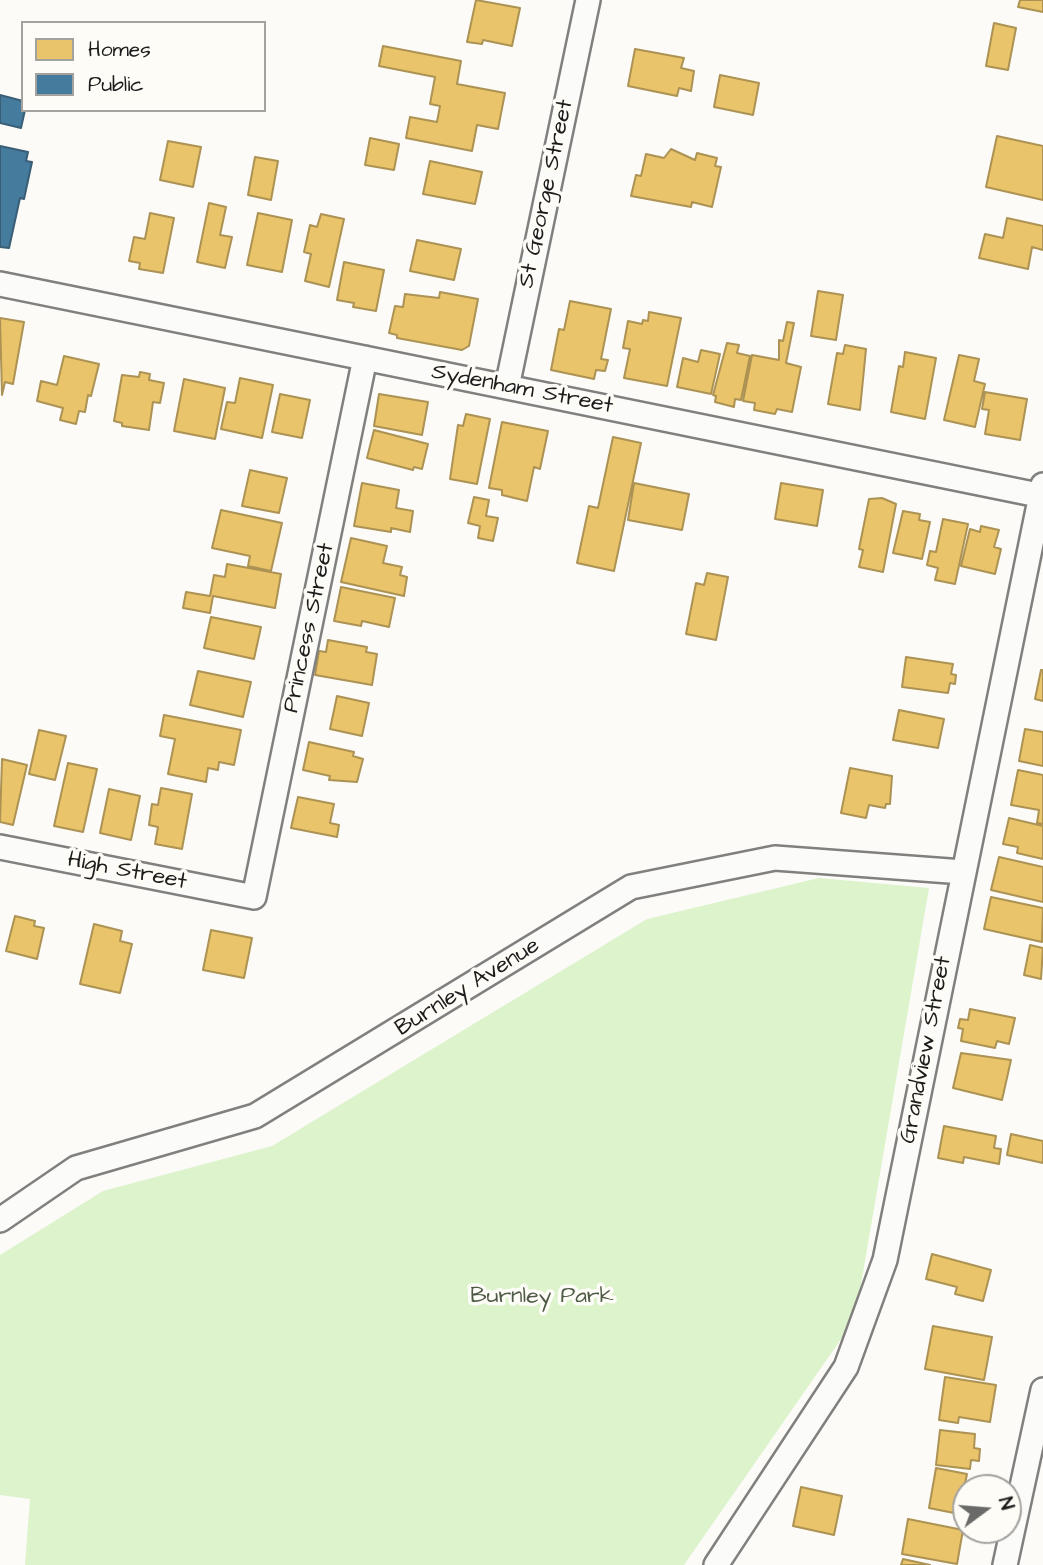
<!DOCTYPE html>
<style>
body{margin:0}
#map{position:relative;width:1043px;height:1565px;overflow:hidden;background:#fcfbf8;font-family:"Architects Daughter",sans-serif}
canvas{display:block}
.legend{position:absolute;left:21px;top:21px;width:245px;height:91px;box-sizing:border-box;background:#fdfcf7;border:2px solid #a3a29f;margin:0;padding:9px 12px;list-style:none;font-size:21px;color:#1c1c1c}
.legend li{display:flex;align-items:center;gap:14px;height:35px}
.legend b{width:35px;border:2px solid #a3a29f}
.north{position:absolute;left:952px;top:1474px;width:70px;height:70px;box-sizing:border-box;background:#fdfcf7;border:2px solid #a3a29f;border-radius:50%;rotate:74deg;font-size:19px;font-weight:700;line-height:28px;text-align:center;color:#1c1c1c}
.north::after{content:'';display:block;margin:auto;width:24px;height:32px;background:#6a6a69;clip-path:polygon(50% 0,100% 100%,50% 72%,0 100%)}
</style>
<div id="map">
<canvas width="1043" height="1565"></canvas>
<ul class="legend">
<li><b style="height:19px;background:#e9c46a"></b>Homes</li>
<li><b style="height:19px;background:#457b9d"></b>Public</li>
</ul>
<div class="north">N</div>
</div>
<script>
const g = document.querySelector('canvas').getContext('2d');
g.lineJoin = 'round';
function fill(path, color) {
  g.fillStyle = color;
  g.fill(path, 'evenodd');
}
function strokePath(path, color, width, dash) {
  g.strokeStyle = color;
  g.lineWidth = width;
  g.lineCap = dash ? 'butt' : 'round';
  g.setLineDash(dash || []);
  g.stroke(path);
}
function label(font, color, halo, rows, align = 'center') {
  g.font = font + ' "Architects Daughter",sans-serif';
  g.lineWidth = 7;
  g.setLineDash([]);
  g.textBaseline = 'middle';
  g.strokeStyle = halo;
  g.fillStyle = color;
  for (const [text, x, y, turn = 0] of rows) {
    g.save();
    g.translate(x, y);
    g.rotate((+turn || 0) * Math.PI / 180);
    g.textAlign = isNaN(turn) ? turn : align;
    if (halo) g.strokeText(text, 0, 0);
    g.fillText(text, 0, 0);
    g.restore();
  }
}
const green = new Path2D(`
 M819,878L929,888L855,1319L684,1565H25L30,1499L0,1495V1255L103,1191L272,1146L647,919Z`);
const homes = new Path2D(`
 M476,0L520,8L512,46L483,40L482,44L467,42Z
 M1020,0H1043V12L1018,7Z
 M994,23L1016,28L1008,70L986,66Z
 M383,46L461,61L457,84L505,93L498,129L477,125L472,151L406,138L410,117L437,122L440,106L430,104L435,77L379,66Z
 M635,49L684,58L681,68L694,71L691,91L679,88L677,96L628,86Z
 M720,75L759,83L753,115L714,107Z
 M997,136L1043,146V200L986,187Z
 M370,138L399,144L394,170L365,165Z
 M168,141L201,147L193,187L160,180Z
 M671,149L695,160L697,153L717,158L715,166L721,167L712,207L692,202L691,207L631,196L636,175L641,176L646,154L664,158Z
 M255,157L278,161L271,200L248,195Z
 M430,161L482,172L475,204L423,194Z
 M209,203L226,207L220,235L232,237L225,268L197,262Z
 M150,213L174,218L163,273L139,269L140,263L129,261L134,237L145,239Z
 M258,213L292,220L282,272L247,265Z
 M321,214L344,219L329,287L305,281L311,254L304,252L310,225L317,227Z
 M1007,218L1043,226V250L1032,247L1028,269L979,258L985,234L1003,238Z
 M417,240L461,249L454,280L410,271Z
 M344,262L384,270L376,311L353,307L354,303L337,300Z
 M818,291L843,295L836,340L811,336Z
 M440,292L478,299L469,346L462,350L397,338V335L389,333L395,306L403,307L405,294L439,298Z
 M570,301L611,309L601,359L608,360L605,371L596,370L594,379L551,370L559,329L564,330Z
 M649,312L681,318L667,386L624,378L630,349L623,348L628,321L642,324L643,320L648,321Z
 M0,318L24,322L13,384L5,382L2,395Z
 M787,322L794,323L786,363L801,367L792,412L777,409L775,414L754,410L755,403L743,401L752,355L779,360V340L783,341Z
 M727,343L739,345L737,353L750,356L741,400L735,399L734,407L715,402L716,396L713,395Z
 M845,345L866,349L860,410L828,404L837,353L843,354Z
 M701,350L720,354L711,394L677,387L683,358L698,362Z
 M905,352L936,358L925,419L891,412L899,366L903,367Z
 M959,355L979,359L974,381L985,384L975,427L944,420Z
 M64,356L99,364L91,396L88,395L85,412L79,411L76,424L60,420L63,408L37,401L41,381L57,385Z
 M140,372L150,374L149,380L164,383L160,403L153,402L149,430L122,426V423L114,421L122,375L139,377Z
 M240,378L273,385L262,438L221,429L227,402L235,403Z
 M184,379L225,388L215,439L174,431Z
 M985,392L1027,399L1020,440L985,434L989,410L982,409Z
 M280,394L310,400L302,438L272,432Z
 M379,394L428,402L422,435L374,426Z
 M466,414L490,419L477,484L450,479L458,425L463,426Z
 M502,422L548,431L540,469L534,467L527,501L502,495V490L489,488Z
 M374,430L428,444L422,469L414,467L413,470L367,458Z
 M613,437L641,443L614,571L577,563L589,506L598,508Z
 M250,470L287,478L279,513L242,506Z
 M362,483L399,490L396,508L413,511L410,532L391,528V532L354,526Z
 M634,483L689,494L682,530L628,520Z
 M781,483L823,490L817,526L775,519Z
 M474,497L489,500L486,516L498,518L493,541L478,538L480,526L468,523Z
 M882,498L896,504L883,572L859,567L863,550L859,549L869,499Z
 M221,510L282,523L271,571L248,566L250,556L212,548Z
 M903,511L920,514L919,520L930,522L922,559L893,553Z
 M943,519L968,524L955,584L935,580L938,568L927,565L930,551L936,552Z
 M981,526L999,530L994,547L1001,549L995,574L961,566L970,529L980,532Z
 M351,538L387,546L383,563L402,567L400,575L407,577L404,596L341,582Z
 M227,564L281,574L275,608L213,596L210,613L183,608L186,592L210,596L214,575L225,577Z
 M707,573L728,577L716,640L686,634L696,583L704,585Z
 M341,587L395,598L389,627L362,621L361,626L334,621Z
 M211,617L261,627L254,659L204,648Z
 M328,640L367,647L366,652L377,654L372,685L315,675L319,651L326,652Z
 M906,657L953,664L951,674L956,675L955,684L950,683L948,693L902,687Z
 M1041,670H1043V701L1035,699Z
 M198,671L251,682L243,717L190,705Z
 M337,696L369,703L362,736L330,729Z
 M899,710L944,719L938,748L893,740Z
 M164,715L241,730L234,765L219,762L218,770L208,768L206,782L168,774L175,739L160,736Z
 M1025,729L1043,732V766L1019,761Z
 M39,730L66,736L55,780L29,774Z
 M309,742L354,752L353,756L363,759L357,782L329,780L330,776L303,770Z
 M2,759L27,765L13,825L0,822Z
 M68,763L97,769L83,832L54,826Z
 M850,768L892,776L890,804H886L885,808L869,805L866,818L841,813Z
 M1018,770L1043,775V824L1037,823L1039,810L1011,805Z
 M161,788L192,794L182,849L155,844L158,827L149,825L152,804L158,805Z
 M109,789L140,796L131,840L100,833Z
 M298,797L334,804L330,823L339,825L337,837L291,828Z
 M1009,818L1043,826V859L1017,853L1018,847L1003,844Z
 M999,857L1043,867V902L991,890Z
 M991,897L1043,908L1042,942L984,929Z
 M15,916L35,921L34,926L44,928L37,959L6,951Z
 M94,924L122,931L120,941L132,944L120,993L80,984Z
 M211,930L252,938L244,978L203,970Z
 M1030,945L1043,948L1041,979L1024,975Z
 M970,1009L1015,1018L1009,1044L997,1041L995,1048L961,1041L963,1029L958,1028L960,1019L968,1020Z
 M961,1053L1011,1060L1002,1100L953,1088Z
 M944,1126L996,1136L994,1148L1001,1149L999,1164L964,1157L963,1163L938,1158Z
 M1011,1134L1043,1141V1163L1007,1155Z
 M932,1254L991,1270L983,1301L955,1294L957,1287L926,1279Z
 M933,1326L992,1337L984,1380L925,1369Z
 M945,1377L996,1385L990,1422L959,1417L958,1423L939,1420Z
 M940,1430L975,1434L974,1448L980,1449L979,1461L971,1460L970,1469L936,1465Z
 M936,1468L967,1474L959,1514L929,1508Z
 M801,1487L842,1496L834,1535L793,1526Z
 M908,1519L963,1530L957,1564L902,1554Z
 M903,1559L930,1565H901Z`);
const public = new Path2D(`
 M0,95L23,101L25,110L21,128L0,123Z
 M0,146L28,152L26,161L32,162L24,199L20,198L9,248L0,247Z`);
const minor = new Path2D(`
 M0,284L1043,496
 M507,387L588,0
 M0,847L254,897L365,358
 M0,1220L76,1168L255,1116L631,887L775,858L963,872
 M716,1565L846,1367L885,1260L1043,485
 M1005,1565L1043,1390`);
const streetNames = [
 ["St George Street",547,194,-78],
 ["Sydenham Street",522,390,11],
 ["Princess Street",310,628,-78],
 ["High Street",127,872,11],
 ["Burnley Avenue",468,988,-32],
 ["Grandview Street",927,1050,-79]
];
const parkNames = [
 ["Burnley Park",542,1297]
];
fill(green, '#dcf3cc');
fill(homes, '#e9c46a');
strokePath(homes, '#ac9253', 2);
fill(public, '#457b9d');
strokePath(public, '#395e76', 2);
strokePath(minor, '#81807f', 28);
strokePath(minor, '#fbfbf9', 23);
label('23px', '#1c1c1c', '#fdfcf7', streetNames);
label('23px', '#4e5a46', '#fdfcf7', parkNames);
</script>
